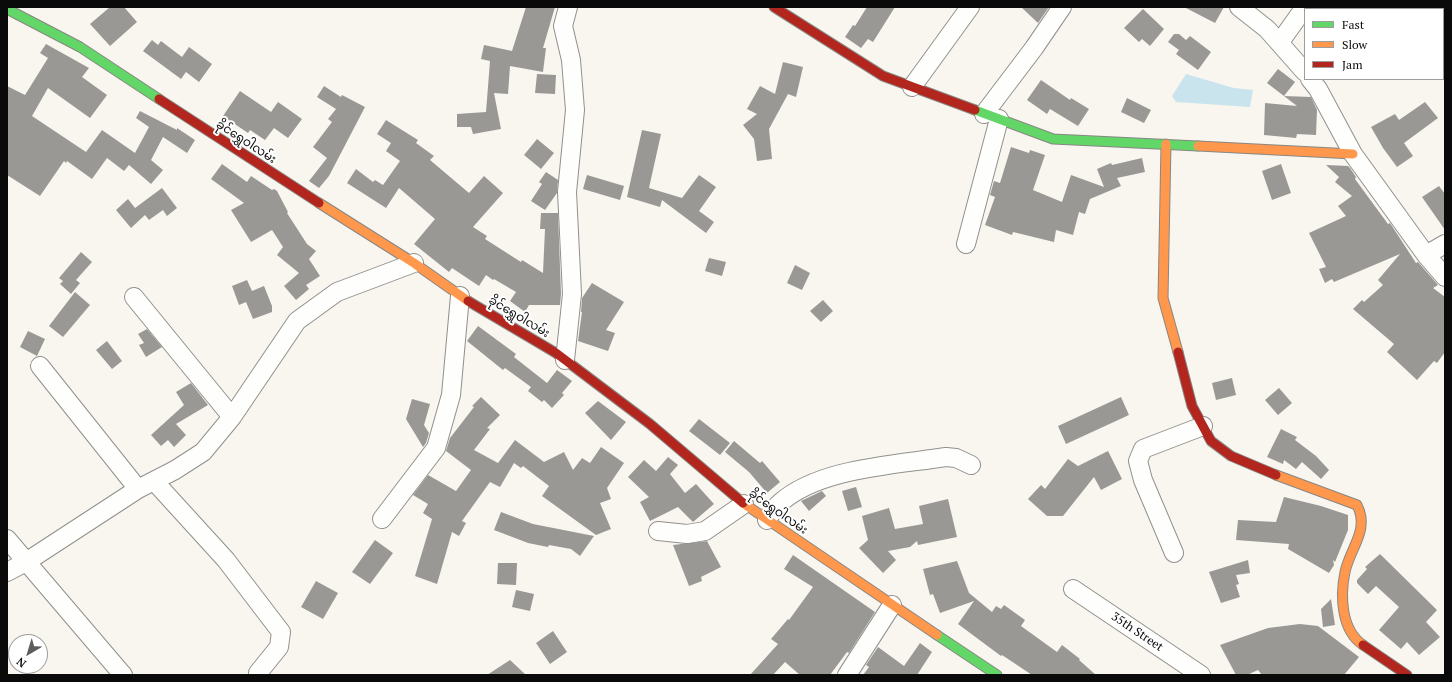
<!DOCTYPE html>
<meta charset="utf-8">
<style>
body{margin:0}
#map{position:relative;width:1452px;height:682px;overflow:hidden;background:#f8f6ef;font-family:"PT Serif",serif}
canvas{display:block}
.frame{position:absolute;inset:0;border:8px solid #0a0a0a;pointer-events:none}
.legend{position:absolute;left:1304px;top:8px;width:140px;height:72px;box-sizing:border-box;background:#fff;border:1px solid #9d9d9d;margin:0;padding:5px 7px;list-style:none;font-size:12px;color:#0a0a0a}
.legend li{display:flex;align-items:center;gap:8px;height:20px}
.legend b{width:20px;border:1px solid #9d9d9d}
.north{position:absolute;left:8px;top:634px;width:40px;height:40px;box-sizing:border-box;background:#fff;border:1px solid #9d9d9d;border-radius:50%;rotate:218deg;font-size:11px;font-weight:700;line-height:16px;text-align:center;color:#0a0a0a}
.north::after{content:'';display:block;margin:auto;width:14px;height:18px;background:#5d5d5a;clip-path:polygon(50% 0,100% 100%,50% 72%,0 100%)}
</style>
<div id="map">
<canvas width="1452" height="682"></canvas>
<div class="frame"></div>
<ul class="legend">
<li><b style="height:5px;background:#63d668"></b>Fast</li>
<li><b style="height:5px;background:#ff974d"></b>Slow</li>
<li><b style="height:5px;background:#b3261e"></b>Jam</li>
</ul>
<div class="north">N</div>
</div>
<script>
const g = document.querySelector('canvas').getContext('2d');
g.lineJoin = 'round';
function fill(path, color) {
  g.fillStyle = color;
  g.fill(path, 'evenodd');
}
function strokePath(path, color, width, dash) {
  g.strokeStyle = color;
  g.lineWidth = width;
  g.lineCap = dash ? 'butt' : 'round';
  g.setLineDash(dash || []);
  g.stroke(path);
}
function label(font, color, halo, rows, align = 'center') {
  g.font = font + ' "PT Serif","Noto Sans Myanmar",serif';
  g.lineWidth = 4;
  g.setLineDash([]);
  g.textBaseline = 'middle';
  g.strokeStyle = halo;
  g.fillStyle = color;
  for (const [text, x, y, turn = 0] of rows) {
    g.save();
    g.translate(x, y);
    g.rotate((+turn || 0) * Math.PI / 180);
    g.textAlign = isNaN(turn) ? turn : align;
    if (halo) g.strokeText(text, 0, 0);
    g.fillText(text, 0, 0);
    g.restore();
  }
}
const water = new Path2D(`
 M1186,74L1234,88L1253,90L1250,107L1176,102L1172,96Z`);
const building = new Path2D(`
 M110,7H124L137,22L110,46L90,24Z
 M526,7H555L543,48H546L543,72L510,66L508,94L494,93L501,129L473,134L471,127H457V114L486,112L490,61L481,59L484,45L512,51Z
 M867,7H895L873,42L868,39L861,48L845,37L853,25L855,26Z
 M1021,7H1049L1038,23Z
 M1184,7H1224L1215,23Z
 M1143,9L1164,29L1150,46L1142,39L1139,42L1124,28Z
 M1174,34H1179L1186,40L1190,36L1211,52L1198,70L1176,54L1179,50L1168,42Z
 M152,40L158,45L161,41L182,57L189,47L212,64L199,82L186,72L181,79L143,51Z
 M46,44L89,68L82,77L107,95L90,118L48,88L32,116L86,152L102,130L135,153L149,127L136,118L140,111L177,130V128L195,140L187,153L163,137L151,160L163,170L151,184L129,165L124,171L107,158L92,179L67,161L66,163L64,161L40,196L7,175V86L25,95L48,58L40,53Z
 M783,62L803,67L796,97L788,94L769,129L772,159L757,161L754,139L743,125L757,114L747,109L760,86L775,94Z
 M1278,69L1295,82L1284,96L1311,97L1317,110L1316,135L1297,134L1296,138L1264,135L1265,103L1297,106L1267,83Z
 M537,74L556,75L555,94L535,93Z
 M1041,80L1070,100L1071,98L1089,109L1078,126L1050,109L1047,114L1027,100Z
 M324,86L341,97L342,95L365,107L329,176L319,188L309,181L327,158L313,147L332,122L328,119L336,109L317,97Z
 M240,91L271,112L278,102L302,119L288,138L274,128L265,140L250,130L248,133L223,116Z
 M1127,98L1151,110L1144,123L1121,112Z
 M1425,102L1438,118L1404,143L1413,156L1397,167L1383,148L1371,127L1395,114L1399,120Z
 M386,120L418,140L416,143L434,156L430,160L469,193L484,176L503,193L473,227L487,236L485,239L521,262L522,260L543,273L545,229H540L541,213H558L561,294L560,305H529L525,312L510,301L516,292L494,279L493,280L486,275L479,286L452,268L449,272L414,244L435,219L399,188L386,208L347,183L356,169L373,182L375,180L383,185L400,161L386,151L391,143L377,134Z
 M642,130L661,134L649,188L682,198L699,175L716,187L699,211L714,222L706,233L662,200L660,207L627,197Z
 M537,139L554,153L541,169L524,155Z
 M1011,147L1029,153L1030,150L1045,155L1033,190L1062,202L1071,175L1104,187L1097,169L1111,163L1112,165L1142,158L1145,172L1117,178L1121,186L1090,199L1085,214L1079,212L1073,235L1056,230L1054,242L1013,232L1012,235L985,225L995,197L990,195L994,181L1000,183Z
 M222,164L247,182L251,176L272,190L274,189L277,191L288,212L287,213L307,244L316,251L309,259L320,276L306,285L309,289L296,300L284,286L299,273L277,255L283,247L272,230L251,242L231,210L244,203L211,179Z
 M1281,164L1291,193L1272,200L1262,171Z
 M1326,165L1348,166L1350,168L1356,177L1355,179L1388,224L1390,223L1416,263L1418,262L1438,285L1433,288L1445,297V352L1437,363L1434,361L1417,380L1387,352L1394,344L1353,309L1362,300L1364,302L1383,285L1378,280L1400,254L1334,282L1332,279L1325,283L1319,269L1326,267L1309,233L1346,216L1338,206L1352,196L1335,182L1339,177Z
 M546,172L558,180L557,193L545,210L531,201L542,184L539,182Z
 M587,175L624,186L620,200L583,189Z
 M1439,186L1445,194V230L1422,197Z
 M162,188L177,208L167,216L163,210L149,220L145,215L131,228L116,210L128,199L135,208Z
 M81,252L92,262L76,280L80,283L71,294L60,284L63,281L59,278Z
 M709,258L726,262L722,276L705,271Z
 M795,265L810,273L802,290L787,283Z
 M247,280L252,291L264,286L272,306V312L253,319L246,302L239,305L232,286Z
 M592,283L624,302L606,330L615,333L608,351L578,341L582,312H581L582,298Z
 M75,292L90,305L63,337L49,326Z
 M823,300L833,311L821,322L810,311Z
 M478,326L516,354L514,357L547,383L557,370L572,381L562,393L564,395L552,408L544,400L542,402L528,391L531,387L505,368L503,370L467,341Z
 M147,329L162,347L146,357L139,345L144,343L138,334Z
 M28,331L45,339L37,356L20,347Z
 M107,341L122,361L112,369L96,350Z
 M1232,378L1236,395L1216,400L1212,383Z
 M191,383L208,405L176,424L186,435L174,447L168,440L161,446L151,435L184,405L176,392Z
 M1279,388L1292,403L1278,415L1265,400Z
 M481,397L500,415L487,428L490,429L474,450L498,463L515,440L544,462L564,452L573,470L582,458L590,463L601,447L624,463L607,488L611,499L600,503L611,529L596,535L542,496L549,486L523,466L521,468L514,463L500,487L490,482L462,521L466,523L459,536L452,532L437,584L415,576L432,519L423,513L428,504L413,495L428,475L456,491L471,470L446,451L450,438L474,407L472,406Z
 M1121,397L1129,415L1066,444L1058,426Z
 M412,399L430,404L424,425L429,433L426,443L423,447L406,419Z
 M598,401L626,422L611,440L585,413Z
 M699,419L730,443L720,455L689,431Z
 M1281,429L1297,437L1295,440L1316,456L1329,470L1321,479L1302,462L1296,469L1284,460L1283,464L1267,457Z
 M734,441L760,463L762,461L780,482L767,493L749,472L725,452Z
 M1108,451L1122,479L1101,490L1094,477L1063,516H1047L1028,499L1041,485L1045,489L1068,459L1078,466Z
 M668,457L678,465L670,474L685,493L696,484L714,504L693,522L678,507L650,521L640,502L649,497L628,477L644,460L656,471Z
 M856,487L862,507L848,511L842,491Z
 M822,491L826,496L809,511L801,501Z
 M1284,497L1321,506L1348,515V530L1335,562L1333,560L1334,565L1329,573L1288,549L1289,544L1236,540L1238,520L1276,522Z
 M948,499L957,537L918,545L917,541L910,547L888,551L896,560L883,573L859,548L868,540L862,516L889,508L895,529L923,524L919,506Z
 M501,512L533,524L594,536L580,556L571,549L549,545L548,547L528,543L494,530Z
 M375,540L393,553L370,584L352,572Z
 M707,541L721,567L701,577L702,581L689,586L673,545Z
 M1380,554L1437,610L1426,622L1440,637L1419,655L1407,642L1401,649L1379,630L1399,607L1376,586L1368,594L1357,583V580L1367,569L1365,567Z
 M793,555L875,612L849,653L847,652L830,675H800L785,662L773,675H750L778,644L771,639L788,619L789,620L813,587L784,569Z
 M1248,560L1250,573L1236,575L1239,584L1236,585L1240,597L1221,603L1209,572Z
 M957,561L969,593L992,612L996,606L1001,609L1004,605L1025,620L1021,626L1057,652L1062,645L1080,659L1079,660L1096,675H1032L1002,655L1001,656L958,624L974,601L940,613L933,594L930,595L923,569Z
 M498,563H517L516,585L497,584Z
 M316,581L338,593L323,619L301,607Z
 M516,590L534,594L530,611L512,607Z
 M1331,599L1335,625L1323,627L1321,609Z
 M1300,624L1318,626L1359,657L1344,675H1262L1258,670L1247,675H1236L1220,645L1268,628Z
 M553,631L567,652L550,664L536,643Z
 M920,643L932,652L917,675H863L869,667L866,665L878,647L904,666Z
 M510,660L526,675H487Z`);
const street = new Path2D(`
 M1239,7L1267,29L1305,72
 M1280,42L1305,7
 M1310,79L1318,89L1353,154L1426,255L1445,277
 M912,87L970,7
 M984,114L1034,48L1062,7
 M966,244L999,119
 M1426,255L1445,244
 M134,297L232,417
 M565,360L572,294L567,192L575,110L571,60L563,26L568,7
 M40,366L138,489
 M154,481L226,560L281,632L279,647L258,673L260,675
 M382,519L436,448L451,395L460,296
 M767,520C771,514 775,507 780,503C819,468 895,465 946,457L956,458L971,465
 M658,531L687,534L705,531L744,504
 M7,539L123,675
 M1174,553L1143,480L1138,461L1143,449L1203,426
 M7,572L26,562L138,489L175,470L203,452L232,417L297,321L337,292L414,263
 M1073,589L1201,675
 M847,675L892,605`);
const fast = new Path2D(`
 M7,9L80,47L159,99
 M975,110L1053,139L1198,146
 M937,635L997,675`);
const slow = new Path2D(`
 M1166,144L1163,298L1178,352
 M1198,146L1353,154
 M319,203L414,263L468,301
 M1276,475L1357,505C1370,530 1350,548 1345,572C1340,596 1341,630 1363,645
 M743,503L937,635`);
const jam = new Path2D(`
 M774,7L883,76L975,110
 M159,99L319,203
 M468,301L556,353L650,424L743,503
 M1178,352L1192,406L1211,441L1231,456L1276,475
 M1363,645L1407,675`);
const streetNames = [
 ["ခိုင်ရွှေဝါလမ်း",246,142,33],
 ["ခိုင်ရွှေဝါလမ်း",519,317,31],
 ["ခိုင်ရွှေဝါလမ်း",778,512,35],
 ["35th Street",1137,632,34]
];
fill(water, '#cae4ee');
fill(building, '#9a9895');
strokePath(street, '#91908d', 20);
strokePath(fast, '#888784', 11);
strokePath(slow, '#888784', 11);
strokePath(jam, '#888784', 11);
strokePath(street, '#fefefd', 18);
strokePath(fast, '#63d668', 9);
strokePath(slow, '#ff974d', 9);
strokePath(jam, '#b3261e', 9);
label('12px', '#0a0a0a', '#fff', streetNames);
</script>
